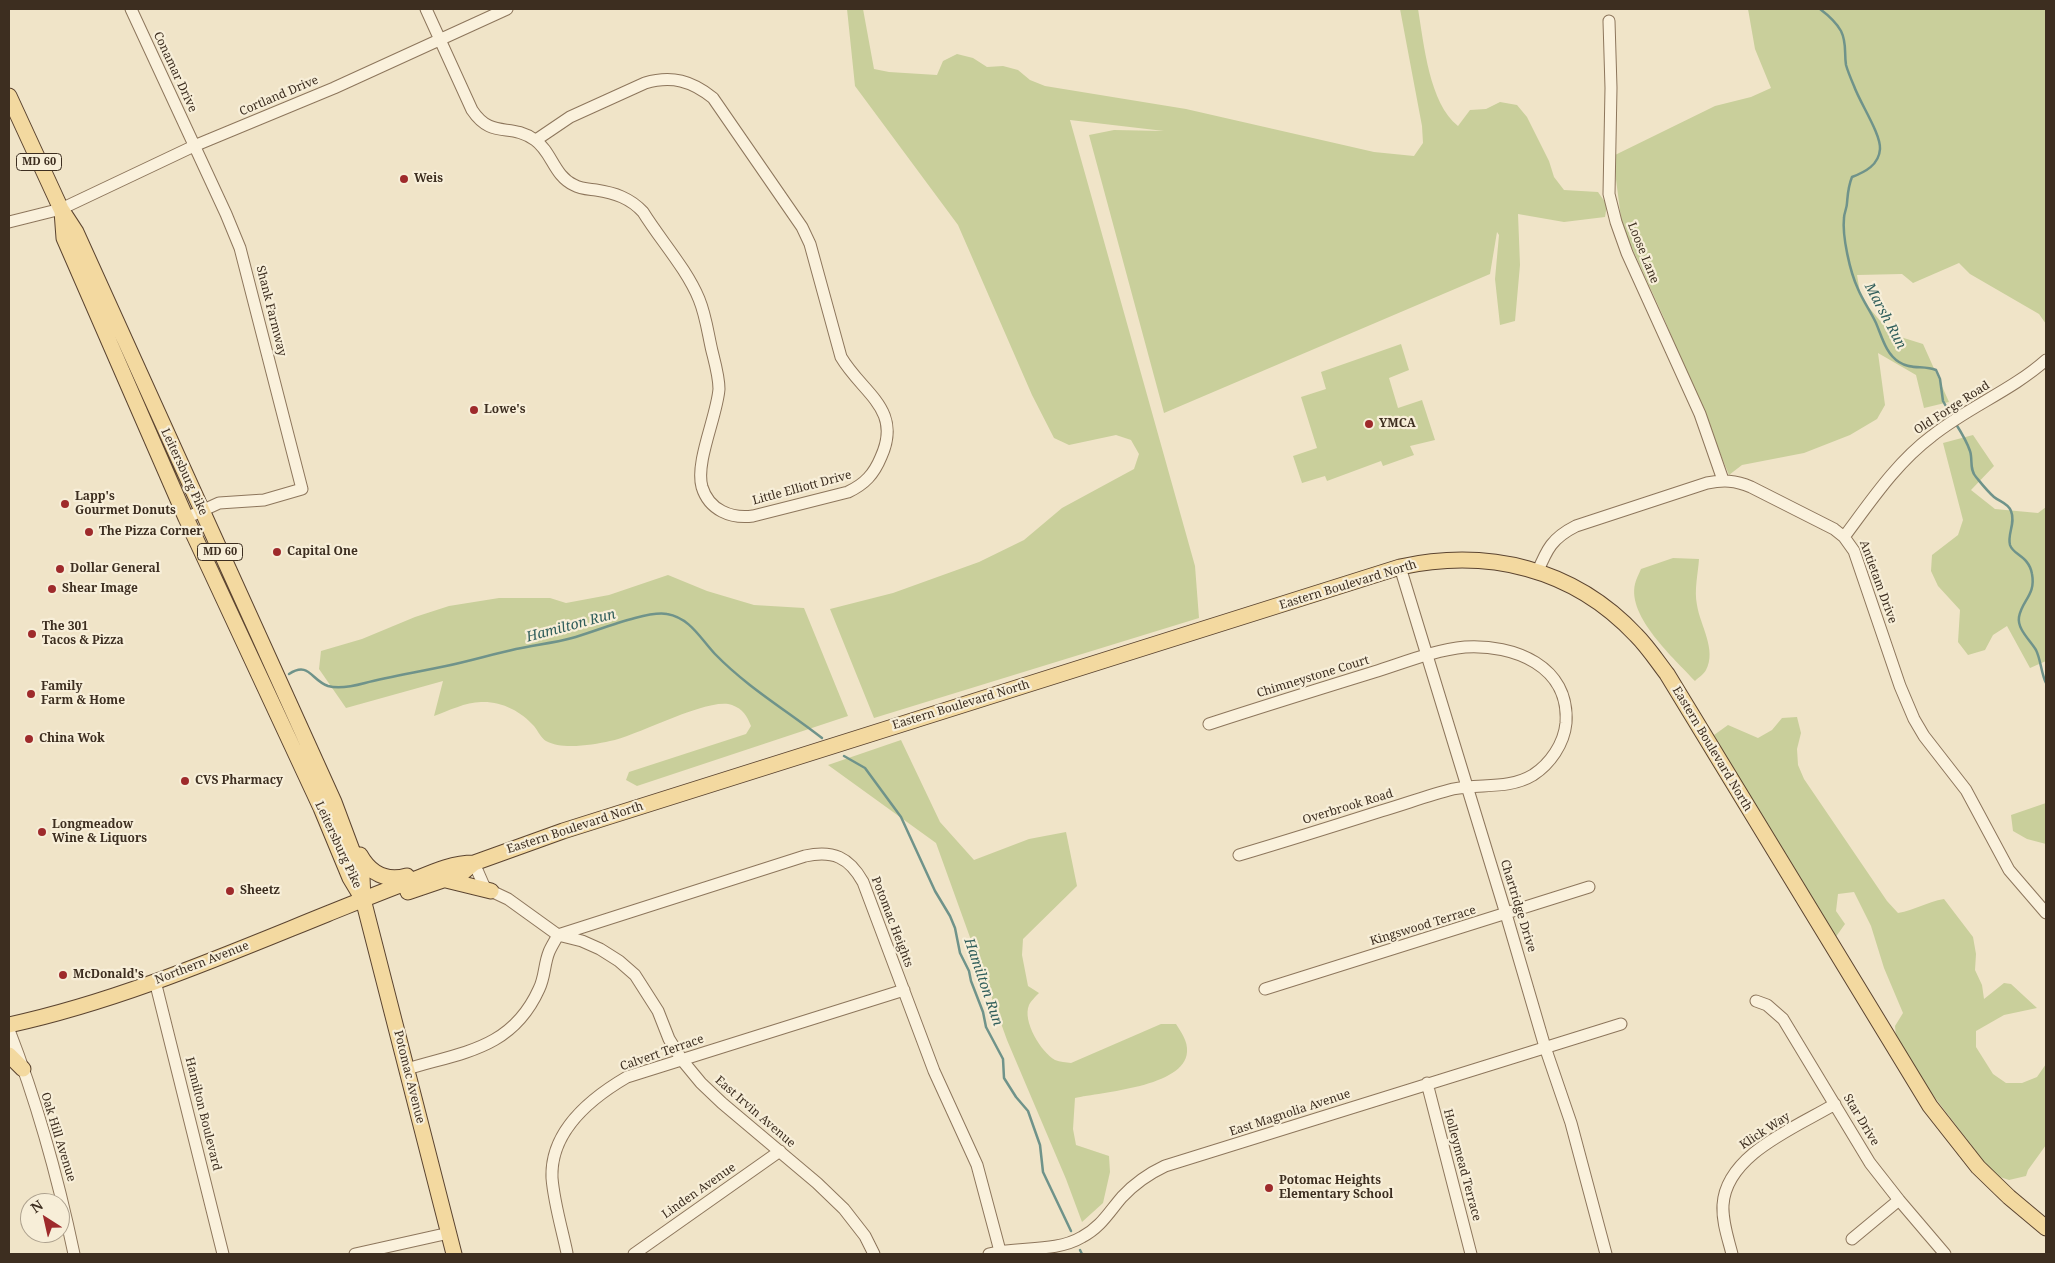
<!DOCTYPE html>
<style>
body{margin:0}
#map{position:relative;width:2055px;height:1263px;overflow:hidden;background:#f0e4c8;font-family:"Noto Serif",serif}
canvas{display:block}
.frame{position:absolute;inset:0;border:10px solid #3d2e20;pointer-events:none}
.north{position:absolute;left:20px;top:1193px;width:50px;height:50px;box-sizing:border-box;background:#f7eed8;border:1px solid #ada18e;border-radius:50%;rotate:325deg;font-size:14px;font-weight:700;line-height:20px;text-align:center;color:#3d2e20}
.north::after{content:'';display:block;margin:auto;width:18px;height:22px;background:#9e2a2b;clip-path:polygon(50% 0,100% 100%,50% 72%,0 100%)}
</style>
<div id="map">
<canvas width="2055" height="1263"></canvas>
<div class="frame"></div>
<div class="north">N</div>
</div>
<script>
const g = document.querySelector('canvas').getContext('2d');
g.lineJoin = 'round';
function fill(path, color) {
  g.fillStyle = color;
  g.fill(path, 'evenodd');
}
function strokePath(path, color, width, dash) {
  g.strokeStyle = color;
  g.lineWidth = width;
  g.lineCap = dash ? 'butt' : 'round';
  g.setLineDash(dash || []);
  g.stroke(path);
}
function label(font, color, halo, rows, align = 'center') {
  g.font = font + ' "Noto Serif",serif';
  g.lineWidth = 4.5;
  g.setLineDash([]);
  g.textBaseline = 'middle';
  g.strokeStyle = halo;
  g.fillStyle = color;
  for (const [text, x, y, turn = 0] of rows) {
    g.save();
    g.translate(x, y);
    g.rotate((+turn || 0) * Math.PI / 180);
    g.textAlign = isNaN(turn) ? turn : align;
    if (halo) g.strokeText(text, 0, 0);
    g.fillText(text, 0, 0);
    g.restore();
  }
}
const green = new Path2D(`
 M847,9H863L874,69L889,72L937,75L943,61L957,54L973,58L987,67L1003,66L1018,70L1030,80L1045,86L1186,109L1374,152L1414,156L1423,143L1422,126L1400,9H1418C1424,44 1429,103 1458,126L1470,110L1486,109L1500,102L1517,105L1527,117L1549,161L1554,177L1564,190L1598,192L1607,205L1605,217L1564,222L1518,214L1520,265L1515,321L1500,325L1495,279L1499,235L1497,232L1490,274L1164,413L1089,135L1114,130L1164,131L1070,120L1195,566L1199,618L874,718L830,609L893,593L979,562L1024,540L1062,508L1134,469L1139,454L1131,440L1116,435L1069,445L1054,438L1032,395L958,225L855,86Z
 M1748,9H2046V324L2039,314L1970,274L1959,263L1913,283L1902,274L1857,275L1861,298L1891,334L1923,344L1949,402L1924,408L1916,375L1878,353L1885,405L1877,419L1850,435L1804,453L1742,465L1729,475L1663,316L1622,226L1613,156L1715,106L1751,97L1771,88L1755,49Z
 M1401,344L1409,370L1389,378L1398,408L1422,400L1435,440L1410,446L1414,455L1383,466L1381,461L1327,481L1325,476L1302,483L1293,456L1317,448L1301,397L1326,389L1321,372Z
 M1973,435L1994,466L1971,490L1995,509L2038,513L2046,507V661L2030,668L2007,626L1993,635L1985,650L1968,655L1958,642L1960,610L1938,586L1931,571L1932,555L1958,535L1963,520L1943,443Z
 M1673,558L1699,559C1698,574 1694,590 1697,605C1700,625 1717,650 1706,670C1704,674 1698,678 1695,681C1675,659 1627,617 1635,584C1636,579 1639,574 1641,569Z
 M668,575L707,591L754,605L804,608L848,716L637,786L626,780L629,772L746,734L751,726C747,716 743,709 732,705C710,696 637,736 610,741C592,745 562,750 546,741C541,738 538,731 534,726C521,711 501,701 481,702C466,702 448,711 434,716L443,681L346,708L319,669L321,651L362,639L415,617L449,606L499,598H550L566,603L609,595Z
 M1797,717L1801,733L1797,749L1798,765L1804,779L1887,901L1898,913C1915,910 1927,902 1944,899L1973,937L1976,954L1975,970L1982,985L1984,999L2004,983L2011,984L2037,1008L2004,1015L1976,1031V1047L1993,1074L2006,1083H2022L2037,1077L2046,1064V1145L2028,1170L2026,1176L2009,1180L1994,1175L1897,1048L1895,1026L1903,1013L1884,968L1871,926L1854,892L1838,894L1836,911L1845,924L1835,938L1817,916L1714,735L1728,725L1758,738L1772,730L1782,718Z
 M901,740L940,822L974,860L1029,839L1066,832L1077,886L1023,939L1022,955L1028,986L1039,993C1036,996 1031,1001 1029,1005C1022,1021 1041,1052 1055,1060C1060,1062 1066,1062 1071,1063L1161,1024H1176C1181,1032 1188,1041 1187,1052C1185,1087 1101,1092 1075,1098L1073,1129L1076,1145L1109,1156L1110,1172L1103,1203L1082,1222L1066,1179L1007,1040L936,843L828,765Z
 M2046,803V844L2027,839L2013,831L2011,815Z`);
const stream = new Path2D(`
 M1820,9C1828,15 1836,22 1841,31C1847,43 1844,52 1846,65C1848,72 1851,79 1854,86C1860,103 1881,134 1880,149C1879,165 1865,172 1852,177C1848,187 1848,192 1847,203C1847,208 1844,213 1844,218C1842,236 1850,272 1858,289C1863,301 1871,312 1876,323C1882,337 1886,354 1899,362C1911,370 1924,365 1936,370L1940,379L1943,401L1952,417
 M1956,424C1961,432 1967,442 1970,451C1973,460 1969,469 1976,477C1981,483 1987,491 1994,497C2000,502 2008,503 2011,511C2016,523 2007,534 2010,545C2013,555 2029,556 2032,574C2036,595 2022,600 2019,617C2017,629 2030,640 2036,650C2041,660 2041,673 2046,683
 M289,674C309,661 311,680 328,686C338,689 354,686 365,683C392,676 419,672 446,666C470,661 493,654 516,649C534,645 554,643 572,638C594,632 647,610 667,614C690,618 700,638 715,654C747,687 786,710 822,738
 M844,756L865,768L901,817L935,891L950,916L955,928L960,953L969,971L971,981L983,1012L986,1027L1003,1059L1004,1078L1016,1097L1028,1111L1040,1145L1043,1172L1071,1231
 M1080,1250L1082,1254`);
const minor = new Path2D(`
 M131,9L226,214L240,248L302,489L264,500L219,503L186,518
 M426,9L472,110C492,140 510,122 535,140C552,152 554,176 574,185C581,189 589,189 596,190C615,193 630,198 643,212C661,241 686,268 699,299C706,316 708,334 712,351C715,363 719,377 719,389C717,416 695,462 702,487C709,510 731,519 753,516L848,492C865,484 874,474 881,457C903,409 862,393 841,357L810,244L802,227L713,98C692,81 672,75 645,83L570,117L536,140
 M1609,21L1611,88L1609,194L1616,222L1627,253L1700,414L1723,480
 M9,222L61,209L194,146L334,88L507,9
 M1844,537C1871,501 1896,463 1932,436C1968,407 2011,391 2046,360
 M1400,567L1506,914L1545,1047L1571,1123L1606,1254
 M1537,573C1547,549 1552,538 1576,526L1707,483C1723,480 1735,480 1751,487L1834,529L1844,537L1854,551L1900,686L1914,719L1924,736L1966,790L2009,870L2046,913
 M1209,724C1264,706 1319,689 1374,672C1403,663 1434,650 1465,647C1514,644 1570,666 1566,723C1564,744 1550,764 1533,775C1508,790 1480,783 1453,789C1429,795 1405,804 1381,811C1334,826 1286,841 1239,855
 M474,863L484,886L491,891L508,899L558,935L582,941L600,949L619,961L635,975L658,1011L669,1039L682,1060L701,1083L722,1103L817,1183L844,1209L865,1236L874,1254
 M558,935L805,856C833,850 849,857 863,882L934,1071L977,1165L1000,1251
 M155,981L223,1254
 M1265,989L1589,887
 M1756,1001L1767,1005L1783,1019L1870,1163L1899,1200L1945,1254
 M9,1030C37,1102 58,1178 74,1254
 M407,1069C463,1052 512,1049 539,989C545,977 544,964 549,952C551,947 555,941 558,935
 M1427,1083L1471,1254
 M1852,1239L1899,1200
 M567,1253C562,1229 554,1203 552,1178C550,1131 591,1098 627,1077L904,990
 M355,1254L449,1233
 M634,1254L780,1151
 M989,1254C1018,1246 1055,1253 1082,1237C1101,1227 1109,1212 1122,1197C1135,1183 1148,1174 1165,1166L1621,1024
 M1732,1254C1728,1238 1722,1222 1723,1205C1726,1154 1797,1127 1835,1104`);
const major = new Path2D(`
 M9,96L61,209L76,232L334,802L362,877L363,899L454,1254
 M62,211L64,238L186,518L321,808L350,878L362,898
 M360,855C370,873 386,882 407,876
 M446,880L491,891
 M408,892L461,874L474,863
 M9,1025C119,1001 223,956 327,914C357,902 386,890 416,879C435,871 453,863 474,863L563,831L1400,567C1488,548 1573,568 1636,635C1648,647 1657,661 1667,674L1930,1106L1978,1167L2009,1197L2046,1228
 M9,1055L23,1069`);
const markers = [
 [404,179,5,"#9e2a2b"],
 [474,410,5,"#9e2a2b"],
 [1369,424,5,"#9e2a2b"],
 [65,504,5,"#9e2a2b"],
 [89,532,5,"#9e2a2b"],
 [277,552,5,"#9e2a2b"],
 [60,569,5,"#9e2a2b"],
 [52,589,5,"#9e2a2b"],
 [32,634,5,"#9e2a2b"],
 [31,694,5,"#9e2a2b"],
 [29,739,5,"#9e2a2b"],
 [185,781,5,"#9e2a2b"],
 [42,832,5,"#9e2a2b"],
 [230,891,5,"#9e2a2b"],
 [63,975,5,"#9e2a2b"],
 [1269,1188,5,"#9e2a2b"]
];
const shields = [
 [39,162,45],
 [220,552,45]
];
const shieldNames = [
 ["MD 60",39,162],
 ["MD 60",220,552]
];
const streetNames = [
 ["Conamar Drive",175,72,65],
 ["Cortland Drive",279,96,-23],
 ["Loose Lane",1643,253,68],
 ["Shank Farmway",271,311,76],
 ["Old Forge Road",1952,408,-33],
 ["Leitersburg Pike",184,472,65],
 ["Little Elliott Drive",802,488,-15],
 ["Antietam Drive",1878,582,70],
 ["Eastern Boulevard North",1348,585,-17],
 ["Chimneystone Court",1313,677,-17],
 ["Eastern Boulevard North",961,705,-17],
 ["Eastern Boulevard North",1712,749,59],
 ["Overbrook Road",1348,807,-17],
 ["Eastern Boulevard North",575,828,-18],
 ["Leitersburg Pike",338,845,65],
 ["Chartridge Drive",1518,906,73],
 ["Potomac Heights",892,922,69],
 ["Kingswood Terrace",1423,926,-17],
 ["Northern Avenue",202,963,-21],
 ["Calvert Terrace",662,1053,-19],
 ["Potomac Avenue",409,1077,76],
 ["East Irvin Avenue",755,1112,41],
 ["East Magnolia Avenue",1290,1113,-18],
 ["Hamilton Boulevard",203,1114,76],
 ["Star Drive",1861,1120,59],
 ["Klick Way",1765,1131,-33],
 ["Oak Hill Avenue",58,1137,73],
 ["Holleymead Terrace",1462,1165,75],
 ["Linden Avenue",699,1191,-35]
];
const poiNames = [
 ["Weis",414,179],
 ["Lowe's",484,410],
 ["YMCA",1379,424],
 ["Lapp's",75,497],
 ["Gourmet Donuts",75,511],
 ["The Pizza Corner",99,532],
 ["Capital One",287,552],
 ["Dollar General",70,569],
 ["Shear Image",62,589],
 ["The 301",42,627],
 ["Tacos & Pizza",42,641],
 ["Family",41,687],
 ["Farm & Home",41,701],
 ["China Wok",39,739],
 ["CVS Pharmacy",195,781],
 ["Longmeadow",52,825],
 ["Wine & Liquors",52,839],
 ["Sheetz",240,891],
 ["McDonald's",73,975],
 ["Potomac Heights",1279,1181],
 ["Elementary School",1279,1195]
];
const waterNames = [
 ["Marsh Run",1885,316,62],
 ["Hamilton Run",571,626,-15],
 ["Hamilton Run",983,982,71]
];
fill(green, '#c9cf9b');
strokePath(stream, '#6f938a', 2.5);
strokePath(minor, '#8d765c', 13);
strokePath(major, '#5b4430', 17);
strokePath(minor, '#faf1dc', 11);
strokePath(major, '#f3d9a0', 15);
for (const [x, y, r, color] of markers) {
  const dot = new Path2D();
  dot.arc(x, y, r, 0, 2 * Math.PI);
  g.fillStyle = color;
  g.fill(dot);
  strokePath(dot, '#f7eed8', 2);
}
for (const [x, y, w] of shields) {
  const box = new Path2D();
  box.roundRect(x - w / 2, y - 8.5, w, 17, 4);
  g.fillStyle = '#f7eed8';
  g.fill(box);
  strokePath(box, '#3d2e20', 1);
}
label('bold 11px', '#3d2e20', null, shieldNames);
label('12px', '#3d2e20', '#f7eed8', streetNames);
label('bold 12px', '#3d2e20', '#f7eed8', poiNames, 'left');
label('italic 14px', '#2f5d5a', '#f7eed8', waterNames);
</script>
